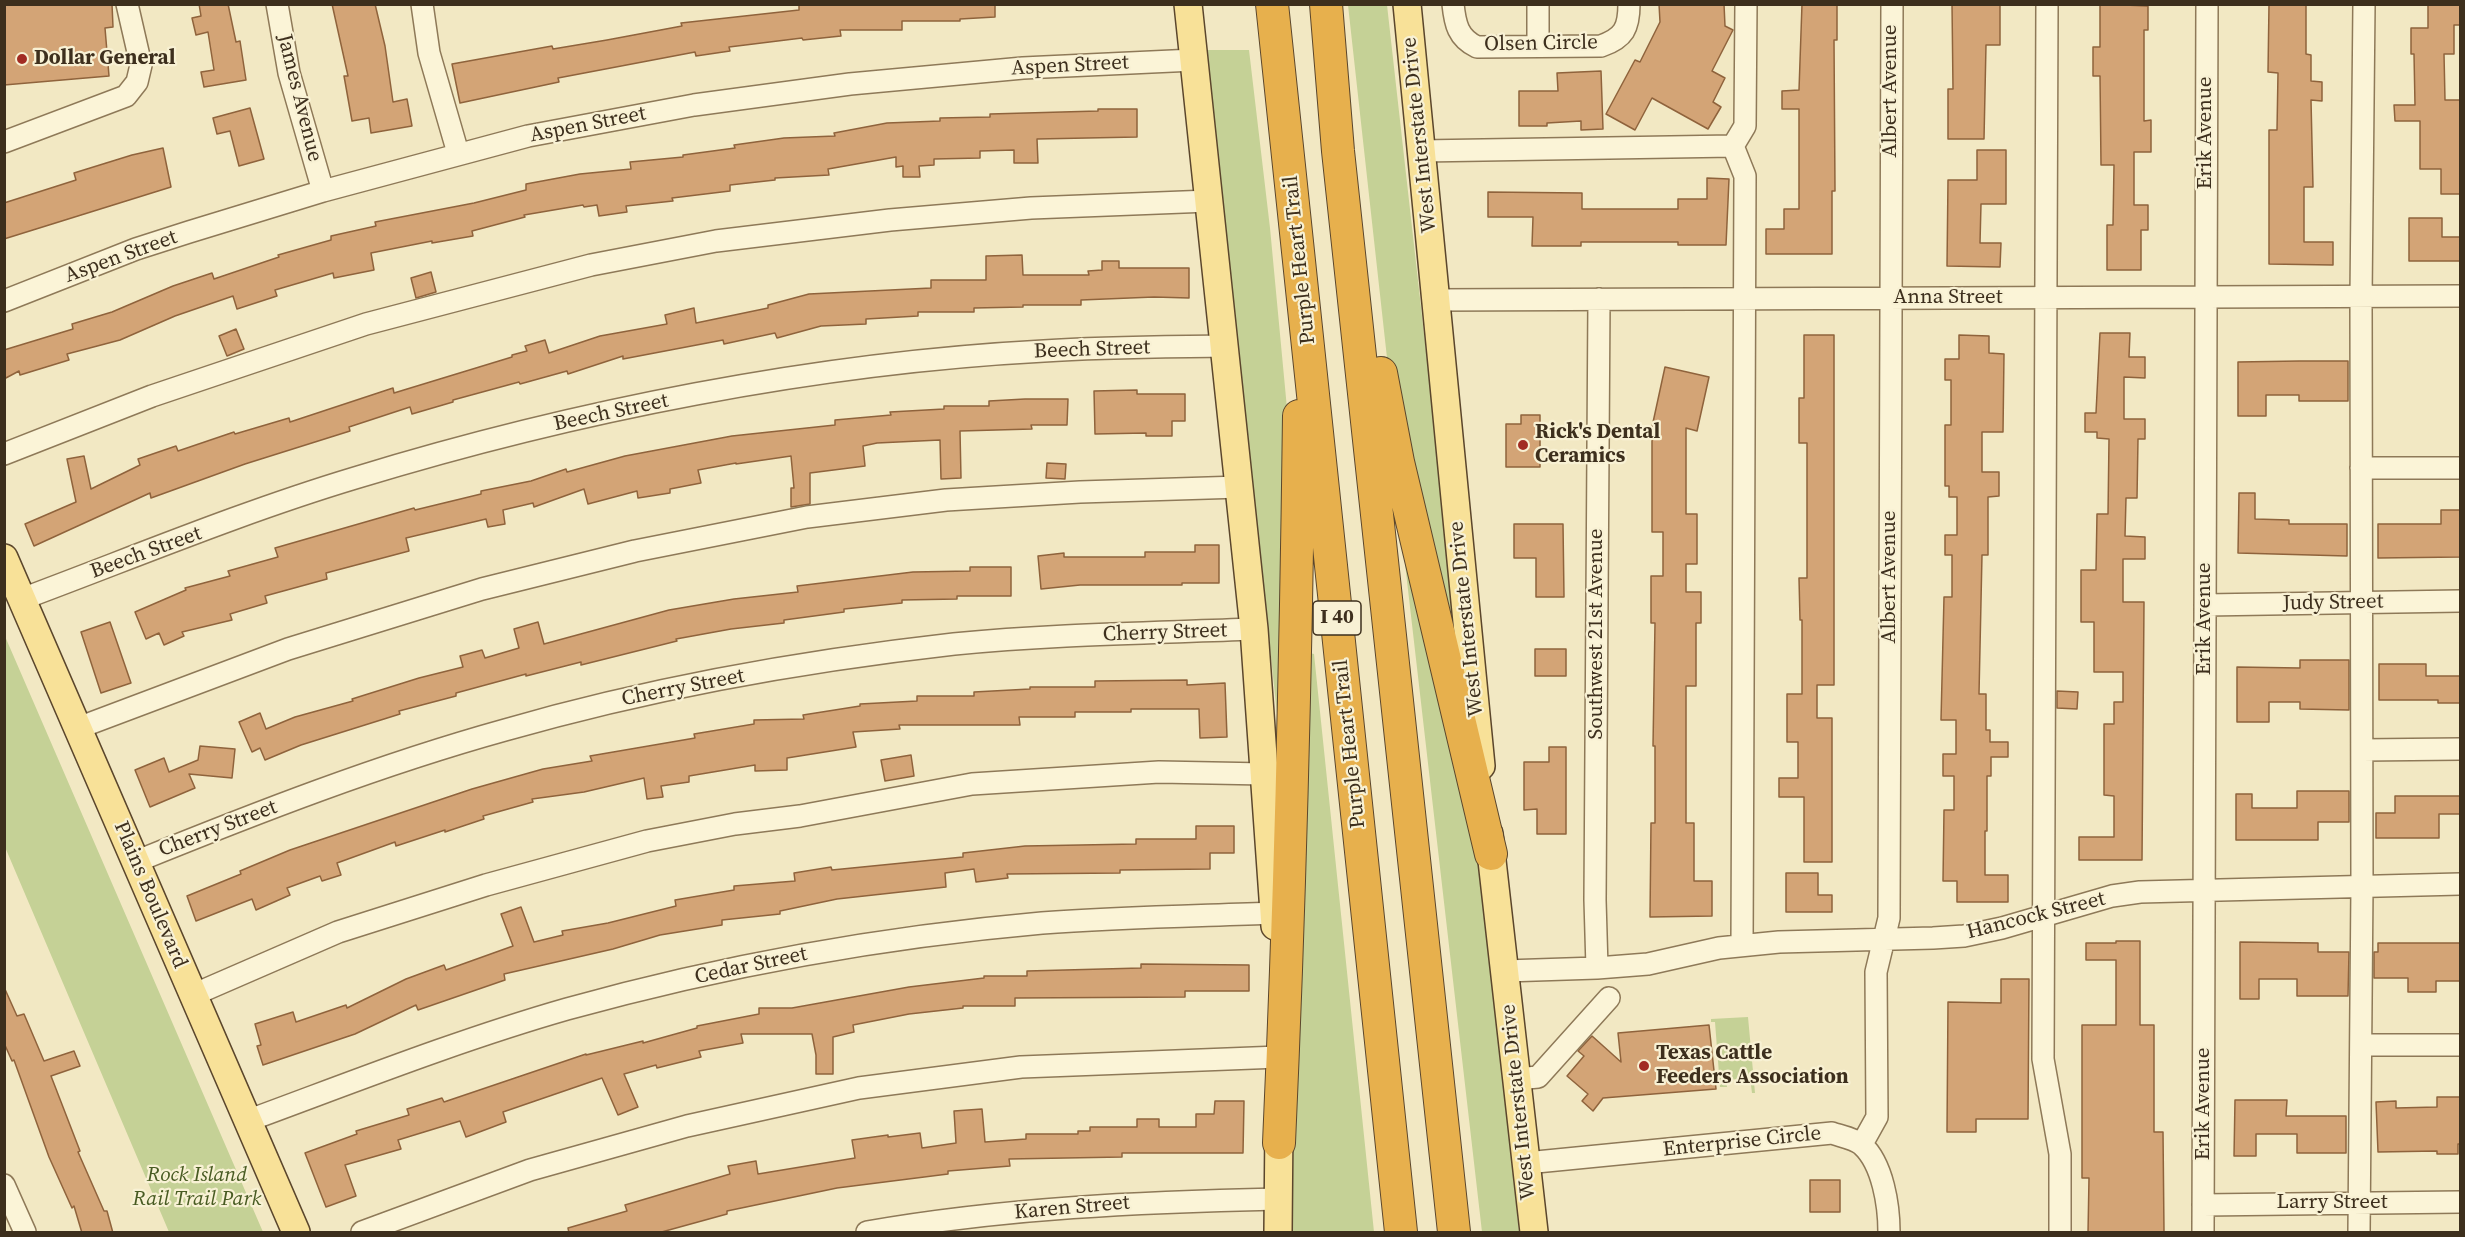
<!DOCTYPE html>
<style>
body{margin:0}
#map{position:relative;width:2465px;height:1237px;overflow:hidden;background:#f2e8c3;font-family:"Source Serif 4",serif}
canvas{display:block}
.frame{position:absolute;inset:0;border:6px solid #3d2f1d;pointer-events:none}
</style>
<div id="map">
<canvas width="2465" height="1237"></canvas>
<div class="frame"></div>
</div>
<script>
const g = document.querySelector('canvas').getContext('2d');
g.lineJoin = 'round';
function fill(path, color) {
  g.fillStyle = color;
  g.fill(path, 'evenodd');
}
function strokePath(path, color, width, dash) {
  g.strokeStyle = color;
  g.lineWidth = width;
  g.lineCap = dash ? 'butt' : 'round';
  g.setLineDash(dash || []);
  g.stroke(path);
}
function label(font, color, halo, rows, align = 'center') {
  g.font = font + ' "Source Serif 4",serif';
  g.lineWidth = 4.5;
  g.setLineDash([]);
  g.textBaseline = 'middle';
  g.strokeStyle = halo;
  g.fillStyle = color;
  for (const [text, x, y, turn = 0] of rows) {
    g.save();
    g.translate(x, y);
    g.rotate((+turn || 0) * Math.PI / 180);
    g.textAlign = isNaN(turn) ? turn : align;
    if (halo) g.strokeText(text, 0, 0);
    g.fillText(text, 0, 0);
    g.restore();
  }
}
const green = new Path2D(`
 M1348,5H1387L1460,654L1390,385Z
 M1206,50H1249L1270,228L1291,451L1279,732Z
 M1404,555L1413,557L1478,838L1519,1232H1482Z
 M4,634L263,1232H169L5,847Z
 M1305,652L1314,654L1374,1232H1292L1294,966Z
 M1748,1017L1755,1093H1752L1750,1078L1726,1080L1727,1087H1720L1715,1022H1711V1019Z`);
const building = new Path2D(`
 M4,4H112L113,27L105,28L109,76L4,85Z
 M199,4H228L236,42L240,41L246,80L204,87L201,72L214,70L208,32L196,35L192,18L201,16Z
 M332,4H375L385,46L393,102L407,99L412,126L371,133L369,118L352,121L344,76H348Z
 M799,4H995V17L960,19V21H902V30H840L841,36L803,40L802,38L729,47L730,51L696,56L695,52L558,78L559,82L460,103L452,64L552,46L553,49L607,40L682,26L681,23L799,10Z
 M1659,4H1724L1725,26L1733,30L1712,71L1725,78L1713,102L1721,107L1708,129L1652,98L1635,130L1606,114L1635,60L1640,62L1660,22Z
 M1802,4H1837V40H1834L1835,191H1832V254H1766V229H1784V209H1799V109H1782V91L1799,90Z
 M1952,4H2000V45H1986L1984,139H1948V89H1953Z
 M2100,4L2148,6V30H2144V121L2151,120V152H2134V205H2148V230H2141V270H2107V225H2113L2114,165H2101L2100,76H2093V47H2100Z
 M2269,4H2306V54L2311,55V81L2322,82V101L2311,100L2313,187H2304V242H2333V265L2269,264V130H2277L2278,73L2268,72Z
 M2428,4H2460V25H2454V54H2444L2445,100H2460V194H2441V169H2420V121H2395L2394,105H2415L2414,54H2411V28H2428Z
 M1601,71L1603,129L1581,130V121L1547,123V126H1519V91H1558L1557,73Z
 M250,108L264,159L239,166L230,131L217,134L213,118Z
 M1098,109H1137V137L1037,139L1038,163H1014V150L980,151V158L934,159V165L919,166L920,177H903V166L896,167V157L828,169L829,175L775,178V180L730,185V191L672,198L673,201L626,206L627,212L599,216L597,205L584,207L583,205L524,215L525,217L472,231L473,236L432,243V241L371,253L374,270L334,278L333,273L275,290L277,296L237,309L233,296L175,316L120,340L67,354L69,360L20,375L19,371L4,379V350L73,329L72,324L112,312L173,286L212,273L214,279L279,257L278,255L331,240V236L376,226L375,222L474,203L526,190V184L580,174L631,169L630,162L683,157V155L735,148L734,145L784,138L835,136L834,133L887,123L940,121V118L990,117V114L1098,111Z
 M163,148L171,187L4,239V203L76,180L74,173L132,155Z
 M1977,150H2006V204H1981L1980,243H2001L2000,267L1947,266L1948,180H1977Z
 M1707,178L1729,179L1726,245H1678V242H1581V246H1532L1533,217H1488V192L1582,193V209H1678V199H1707Z
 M2409,218H2442V237H2460V261H2409Z
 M1022,255L1023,275H1089L1088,271L1102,270V261H1119V268H1189V298L1154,297L1081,300V305H1023V307L974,308V312H918V316L866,319V324L821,326L777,338L775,333L724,344L723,340L623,359V356L568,374L567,371L520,384L519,382L453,400V402L412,414L410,407L349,427L350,431L245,464L151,498L150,493L34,546L25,524L76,502L67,459L84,456L91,489L140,465L138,459L176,446L178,451L234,432L235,434L289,418L290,422L393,388L394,393L512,357V355L527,351L525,346L545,340L549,353L600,336L667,324L665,315L694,308L696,323L768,308V305L809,294L931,288V280H986V256Z
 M431,272L436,292L416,298L411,278Z
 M236,329L244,349L227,356L219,336Z
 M2100,333H2130L2129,357H2145V378L2124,377V419H2145V439H2138L2137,498H2126L2125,536L2145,537V559H2123V602H2144L2142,860H2079V837H2114V796L2104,795V724H2114V702H2123V672H2094V622H2081V570H2096L2097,514H2108L2109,439L2097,438V432H2085V413H2096Z
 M1804,335H1834V685H1817V718H1832V862H1804V797H1779V778H1798V742H1787V694H1802V620H1800L1799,578H1807V443H1799V398H1804Z
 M1959,335L1989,336V353L2004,354L2003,432H1982V472H1999V496L1988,497V555H1982L1979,694H1986V730H1990V742H2008V757H1991V776H1987V831H1985V875H2008V902H1957V881H1943L1944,810H1954V776H1943V754H1956V720H1941L1944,597H1952V555H1945V535H1957V497H1949V486H1945V425H1951V380H1945V359H1959Z
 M2299,361H2348V401H2299V395H2266V416H2238V362Z
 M1665,367L1709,377L1697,431L1686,428V514H1697V564H1686V592H1701V623H1696V686H1686V823H1694V881H1712V916L1650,917L1651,823H1655V746H1653L1655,623H1651V576H1663V532H1652V427Z
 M1137,390V394H1185V421H1172V436H1146V433L1095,434L1094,391Z
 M1025,399H1068L1067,425H1031L1032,429L960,431L961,478L941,479L940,440L877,443L863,446L865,466L810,473V504L791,507V488H794L791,456L736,464V463L698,470L701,483L670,489V493L638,498L637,491L588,504L584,489L534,507L533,503L503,510L505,524L488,527L486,519L406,538L409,551L326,573L327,579L265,596L267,603L230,614L232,620L182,632L184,636L164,645L159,633L146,639L135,612L186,590L185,588L230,576L228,571L278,557L275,548L414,508L415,510L481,494V491L531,481L566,469L567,472L625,456L732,436L835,425V420L891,415L890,412L944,409V406H989V401Z
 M1521,415H1540V467H1506V424H1521Z
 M1047,463L1066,464L1065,479L1046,478Z
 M2239,493H2255V519L2289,520V524H2347V556L2238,553Z
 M2441,510H2460V557L2378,558V524H2441Z
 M1514,524H1563L1564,597H1536V558H1514Z
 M1195,545H1219V583H1182V585H1080L1041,589L1038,556L1064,553V557H1145V552H1195Z
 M970,567H1011V596H957V599L902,600V603L844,609V612L784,620V623L731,629L676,639L677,641L581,665V662L526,676V674L456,693V696L399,711L400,714L301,745L265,760L260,748L252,752L239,722L260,713L266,729L295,717L353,701L352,699L419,678L463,667L460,656L482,650L485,658L519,648L514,629L538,622L544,644L669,610L734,599L798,592L797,586L913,572L970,571Z
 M110,622L131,683L101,693L81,632Z
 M1535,649H1566V676H1535Z
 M2300,660H2349V710L2300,709V702H2269V722H2237V667L2300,668Z
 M2379,664H2426V676H2460V703H2438V700H2379Z
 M1187,680V685L1225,683L1227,737L1200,738L1199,709H1131V712H1075V717H1019L1020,725H899L900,729L853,732L856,747L787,758V770L755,771V765L689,776V782L661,786L663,797L647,799L644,778L584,792L532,799L533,802L483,816L484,819L445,832V830L396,846L395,842L337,863L341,875L322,881L320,876L287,888L290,895L256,910L252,899L196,921L187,896L241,874L240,871L290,850L472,789L543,769L592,761L590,756L695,738L694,734L754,724V720L804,719L803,715L860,706V704L917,701V696H974V692L1030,689V687H1095V681Z
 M2057,691L2078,692L2077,709L2057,708Z
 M200,746L235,749L232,778L189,774L195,788L150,807L135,770L164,758L169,772L198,760Z
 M1549,747H1566V834H1537V809L1524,810V762H1549Z
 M911,755L914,776L885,781L881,760Z
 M2297,791H2349V822H2318V840H2236V794H2252V808H2297Z
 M2395,796H2460V814H2439V838H2376V813H2395Z
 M1196,826H1234V853H1210V869L1120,870V873L1007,874L1008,878L976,882L974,869L945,873L946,887L837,899L780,911V914L722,920V925L660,935L613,949L504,974L505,980L418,1010L416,1005L355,1034L263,1065L257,1046L261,1045L255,1024L293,1012L296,1022L346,1005L347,1008L406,979L444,965L446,970L513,946L501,914L521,907L534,942L563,935L562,931L608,923L676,906L675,900L734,890V886L795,881L794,873L831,867L832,870L963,857V853L1025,846L1136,844V839H1196Z
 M1786,873H1818V895H1832V912H1786Z
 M2116,941H2140V1025H2154V1132H2163L2164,1232L2088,1233L2089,1178H2082V1025H2116V960H2086V943H2116Z
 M2240,942L2318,943V952H2349L2348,996H2297V979H2259V999H2240Z
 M2378,943H2460V981H2436V992H2408V978H2374V952H2378Z
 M1141,964L1249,965V991H1185V997L1015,998V1006H963V1008L909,1014L853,1025L854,1032L833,1037V1074H816V1055L812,1034H741L743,1043L699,1051L701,1057L657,1068L656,1065L624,1074L638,1107L618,1115L602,1078L503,1112L506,1122L466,1137L460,1121L398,1140L401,1149L345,1165L356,1196L326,1207L305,1153L357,1134L356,1131L409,1115L407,1109L442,1098L444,1102L586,1054V1055L643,1041V1043L697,1028V1026L759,1014V1008H792L909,987L984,978V976H1027V971L1141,968Z
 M2001,979H2029L2028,1119H1976V1132H1947L1948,1002L2001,1003Z
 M4,987L17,1016L24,1014L44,1061L74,1051L80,1066L51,1076L80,1151L78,1152L104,1211H107L113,1233H82L74,1206L72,1208L49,1157L14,1060L12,1061L4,1043Z
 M1709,1025L1716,1089L1603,1098L1593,1111L1582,1101L1588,1094L1567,1076L1584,1056L1578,1051L1592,1036L1621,1062L1618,1033Z
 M2437,1097H2460V1144H2458V1154H2437V1151L2378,1152L2376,1102L2396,1101V1108L2437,1107Z
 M2235,1100H2287L2286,1116H2346V1153H2297V1134H2256V1156H2234Z
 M1215,1101H1244L1243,1153H1122V1157L1009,1159L1010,1166L948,1171V1174L837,1188L727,1211V1214L658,1233H569L568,1228L627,1211L625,1205L730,1174L728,1166L756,1161L758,1174L855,1158L852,1140L888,1135V1137L920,1133L922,1148L956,1143L954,1111L982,1109L985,1142L1026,1139V1134H1078V1131H1090V1127H1137V1119H1159V1127H1196V1114H1214Z
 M1810,1180H1840V1212H1810Z`);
const minor = new Path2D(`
 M277,4L289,73L323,191
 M422,4L429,53L458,153
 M1453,4C1455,24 1458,38 1477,47L1601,46C1624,38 1629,28 1629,4
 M1538,4V46
 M2047,4L2043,1059L2060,1154V1232
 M4,142L126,96L137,82L141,65L127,4
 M1733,146L1745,176L1742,945
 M1421,151L1733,146L1745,126L1746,4
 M1436,300L2460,296
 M4,301L136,249L189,232L323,191L528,136L694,105L850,84L1023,68L1194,60
 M4,454L152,396L366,324L591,265L716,241L890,220L1031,208L1209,201
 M2361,468H2460
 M22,599C132,558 242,512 355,478C574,411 816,363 1044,351C1104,347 1164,347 1225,346
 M2205,605L2460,601
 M78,728L288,649L482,589L635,551L807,517L946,500L1080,492L1240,487
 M2362,750L2460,749
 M135,862C256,813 379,765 505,730C651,688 803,661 954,644C1053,634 1154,633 1254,629
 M1597,968L1595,900L1599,299
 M1505,971L1597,968L1648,964L1719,948L1779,942L1933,938L1964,936L2002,928L2112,896L2140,892L2460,884
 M193,995L338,932L486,885L647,841L735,824L800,816L972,784L1159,772L1265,774
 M2361,1045H2460
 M1517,1079L1538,1077L1609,998
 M247,1121C353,1082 459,1040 567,1009C722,966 882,937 1042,923C1119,917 1197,916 1275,913
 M1862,1144L1877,1117L1876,972L1889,918L1892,4
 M1526,1163L1832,1133C1840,1136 1856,1139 1862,1145C1883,1164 1889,1206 1889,1232
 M4,1185L25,1232
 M2203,1205L2460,1202
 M362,1232L530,1170L687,1126L859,1088L1021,1067L1279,1057
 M867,1232C1004,1208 1141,1202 1279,1199
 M2203,1232L2207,4
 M2359,1232L2362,886L2361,297L2364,4`);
const major = new Path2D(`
 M1188,4L1254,629L1275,926
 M1407,4L1481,766
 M4,558L296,1232
 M1489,834L1534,1232
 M1278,1232L1279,1123`);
const highway = new Path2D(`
 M1272,4L1401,1232
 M1326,4L1338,151L1454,1232
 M1381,373L1398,462L1491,854
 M1279,1143C1290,900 1296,658 1299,416`);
const markers = [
 [22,59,6,"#a22c23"],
 [1523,445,6,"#a22c23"],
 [1644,1066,6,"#a22c23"]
];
const shields = [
 [1337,618,48]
];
const shieldNames = [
 ["I 40",1337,618]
];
const streetNames = [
 ["Olsen Circle",1541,44,-1],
 ["Aspen Street",1070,66,-3],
 ["Albert Avenue",1891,91,-90],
 ["James Avenue",299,98,76],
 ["Aspen Street",588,125,-11],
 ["Erik Avenue",2206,133,-90],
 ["West Interstate Drive",1420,135,-96],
 ["Aspen Street",121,257,-20],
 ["Purple Heart Trail",1300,260,-96],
 ["Anna Street",1948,298],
 ["Beech Street",1092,350,-2],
 ["Beech Street",611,413,-12],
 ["Beech Street",146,553,-20],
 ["Albert Avenue",1890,577,-90],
 ["Judy Street",2333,603,-1],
 ["West Interstate Drive",1467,619,-96],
 ["Erik Avenue",2205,619,-90],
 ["Cherry Street",1165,633,-2],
 ["Southwest 21st Avenue",1597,634,-90],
 ["Cherry Street",683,688,-11],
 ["Purple Heart Trail",1350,744,-96],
 ["Cherry Street",218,829,-21],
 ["Plains Boulevard",150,895,67],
 ["Hancock Street",2036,916,-14],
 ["Cedar Street",751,966,-12],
 ["West Interstate Drive",1519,1102,-96],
 ["Erik Avenue",2204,1104,-90],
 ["Enterprise Circle",1742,1142,-6],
 ["Larry Street",2332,1203],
 ["Karen Street",1072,1208,-5]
];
const poiNames = [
 ["Dollar General",34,59],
 ["Rick's Dental",1535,433],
 ["Ceramics",1535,457],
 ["Texas Cattle",1656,1054],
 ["Feeders Association",1656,1078]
];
const parkNames = [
 ["Rock Island",197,1176],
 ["Rail Trail Park",197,1200]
];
fill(green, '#c5d196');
fill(building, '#d3a476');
strokePath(building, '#8f633c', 1.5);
strokePath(minor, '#8e7958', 24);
strokePath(major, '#5b462c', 30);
strokePath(highway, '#5b462c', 34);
strokePath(minor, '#fbf4d7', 21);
strokePath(major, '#f8e198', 27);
strokePath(highway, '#e7b04d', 32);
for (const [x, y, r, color] of markers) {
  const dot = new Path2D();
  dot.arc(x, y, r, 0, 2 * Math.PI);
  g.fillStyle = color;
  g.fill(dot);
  strokePath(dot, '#f8f1d4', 2);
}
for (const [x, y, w] of shields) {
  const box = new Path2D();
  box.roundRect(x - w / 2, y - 17, w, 34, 4.5);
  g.fillStyle = '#f8f1d4';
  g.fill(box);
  strokePath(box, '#3d2f1d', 1.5);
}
label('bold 20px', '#3d2f1d', null, shieldNames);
label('21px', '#3d2f1d', '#f8f1d4', streetNames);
label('bold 21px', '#3d2f1d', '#f8f1d4', poiNames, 'left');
label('italic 21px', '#485b22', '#f8f1d4', parkNames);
</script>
